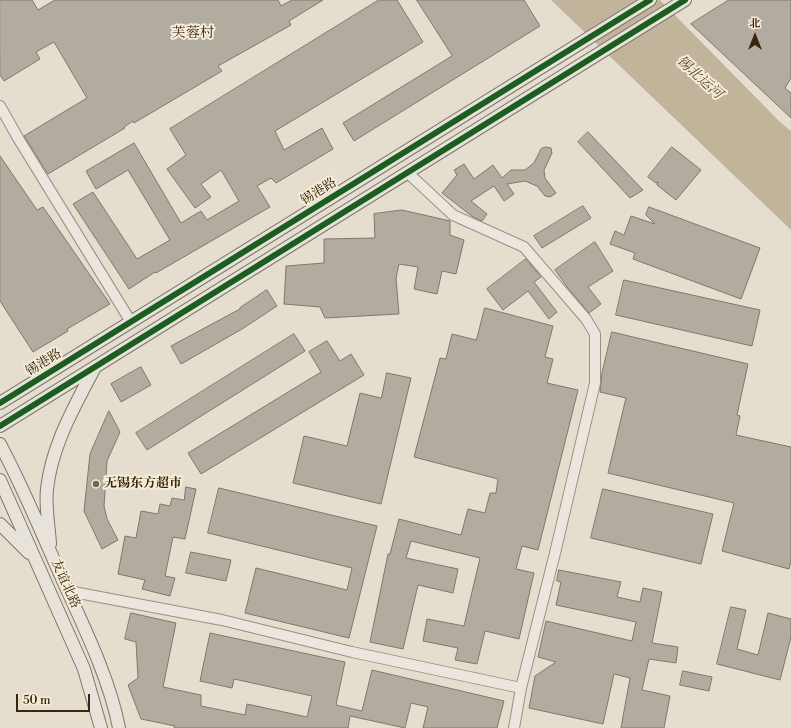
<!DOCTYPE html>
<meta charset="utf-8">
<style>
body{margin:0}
#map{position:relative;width:791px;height:728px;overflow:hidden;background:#e5decf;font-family:"Libre Bodoni","Noto Serif SC",serif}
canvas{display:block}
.north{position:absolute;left:735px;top:16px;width:40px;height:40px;-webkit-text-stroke:3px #f5ecd9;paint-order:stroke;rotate:0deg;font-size:11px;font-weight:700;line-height:16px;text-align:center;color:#392509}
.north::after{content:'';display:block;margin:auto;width:14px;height:18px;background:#392509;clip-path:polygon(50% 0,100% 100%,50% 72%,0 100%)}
.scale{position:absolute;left:16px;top:694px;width:74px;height:18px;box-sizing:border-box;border:2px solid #392509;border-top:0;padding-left:5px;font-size:12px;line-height:14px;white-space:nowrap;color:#392509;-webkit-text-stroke:3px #f5ecd9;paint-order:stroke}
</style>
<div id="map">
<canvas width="791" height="728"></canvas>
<div class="north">北</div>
<div class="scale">50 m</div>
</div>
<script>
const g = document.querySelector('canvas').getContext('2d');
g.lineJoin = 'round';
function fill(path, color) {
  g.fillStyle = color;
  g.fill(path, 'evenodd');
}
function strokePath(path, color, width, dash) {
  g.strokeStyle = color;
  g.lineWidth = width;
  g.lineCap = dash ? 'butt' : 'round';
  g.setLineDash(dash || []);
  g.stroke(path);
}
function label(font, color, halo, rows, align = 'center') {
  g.font = font + ' "Libre Bodoni","Noto Serif SC",serif';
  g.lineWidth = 4;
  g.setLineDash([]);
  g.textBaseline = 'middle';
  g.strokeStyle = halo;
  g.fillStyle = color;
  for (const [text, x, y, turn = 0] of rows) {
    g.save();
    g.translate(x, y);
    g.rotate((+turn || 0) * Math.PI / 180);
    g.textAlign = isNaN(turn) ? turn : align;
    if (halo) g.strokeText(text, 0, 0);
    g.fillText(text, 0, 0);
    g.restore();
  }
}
const water = new Path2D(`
 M551,0H660L779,121L791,131V230Z`);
const building = new Path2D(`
 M0,0H32L38,10L55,0H278L281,6L292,0H323L289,21L291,25L218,66L222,71L134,123L133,121L124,127L125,128L48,174L24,136L87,98L54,42L36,52L40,59L4,81L0,75Z
 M379,0H397L423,42L275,131L284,150L322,128L333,149L276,183L271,178L257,186L270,207L156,273L155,272L129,289L73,204L93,192L137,259L170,240L128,170L96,189L86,171L134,143L181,223L201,211L207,220L239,201L221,170L201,184L211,197L195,208L167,169L186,155L170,129Z
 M417,0H524L540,26L354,141L343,123L452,56Z
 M729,0H791V78L785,88L791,93V118L691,24Z
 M588,132L643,190L630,198L578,142Z
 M546,147L551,148L552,153L544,170L545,178L556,193L550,197L545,196L537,186L525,181L507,184L514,194L504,201L494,186L471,201L487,214L482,221L473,217L442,193L457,175L454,170L464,164L474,179L493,165L502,178L511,170H525L534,163L541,149Z
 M672,147L701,170L676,200L657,185L658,182L656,183L648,177Z
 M0,156L37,210L43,207L110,304L67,329L68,331L33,352L0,301Z
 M583,206L591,218L542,248L534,236Z
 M649,207L760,248L741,299L633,259L635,253L610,244L615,231L624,235L631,216L655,224L646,215Z
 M402,210L450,221V235L464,240L456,274L442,271L437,294L414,289L418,267L399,264L396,278L399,314L325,318L320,307L284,304L286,266L324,263V239L375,238L374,214Z
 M595,242L613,271L588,287L601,304L589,313L568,288L555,270Z
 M526,259L541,277L534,282L557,312L549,319L528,291L503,310L487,289Z
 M624,280L760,310L752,346L616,315Z
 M267,290L277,306L242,329L181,364L171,346L240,309V308Z
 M485,308L553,326L545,357L553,359L547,383L578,390L538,550L522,546L516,569L534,573L519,639L485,631L477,664L455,660L458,648L423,641L427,619L464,626L480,558L411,541L406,558L458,569L453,593L418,585L403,649L370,642L388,554H390L399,519L461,535L468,509L485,513L490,493H496L498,479L414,457L440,358L446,359L452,334L476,340Z
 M612,332L748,364L737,415L740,416L736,435L791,447V561L789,569L722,551L734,503L608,473L626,398L600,392L602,373Z
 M294,334L305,351L147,450L136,433Z
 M327,341L340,361L351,354L364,375L201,474L188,453L321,372L309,352Z
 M141,367L151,385L121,402L111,384Z
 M387,373L411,378L381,504L293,483L304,436L347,446L360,393L381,398Z
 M109,411L120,432L107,461L104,506L107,519L118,540L102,549L84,511L90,454Z
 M186,487L196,489L185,539L173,537L165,576L175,578L170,596L142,589L145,580L118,574L125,536L136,538L141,511L158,514L160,504L170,506L172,498L184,500Z
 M219,488L377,526L349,638L245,613L256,568L347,590L352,568L208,533Z
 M603,489L713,514L701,564L591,538Z
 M191,552L231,560L226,581L186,573Z
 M559,570L621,582L617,597L640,602L643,588L662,592L652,643L678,647L676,663L649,659L642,690L670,696L664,728H621L630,678L614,674L603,724L529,708L535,676L556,662L538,657L546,621L632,641L636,622L556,605L561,582L557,581Z
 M731,607L746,610L737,649L758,655L768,613L791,619V637L780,680L717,664Z
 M131,613L176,623L163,687L201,695V706L245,715L247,704L307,717L312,696L234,679L232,688L200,681L210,633L345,662L336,705L362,711L372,670L504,701L497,728H423L428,707L411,703L405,728L350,716L348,728H174L175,726L141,719L128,685L138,678L136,642L125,639Z
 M683,671L712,677L709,691L680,685Z`);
const minor = new Path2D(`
 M0,106L18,138L131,322
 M408,173L453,215L524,247L586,319L595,334V383L555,553L521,688L514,728
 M68,591L222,620L352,652L521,688`);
const major = new Path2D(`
 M0,403L650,0
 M0,426L685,0
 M0,444C24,489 43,536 64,583C84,627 110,680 119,728
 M0,480L84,669L101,728
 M0,524L29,553
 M50,544C49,526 45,507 47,489C52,444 75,406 95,367`);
const cycleway = new Path2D(`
 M0,403L650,0
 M0,426L685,0`);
const markers = [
 [96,484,4,"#75664e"]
];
const streetNames = [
 ["锡港路",319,192,-32],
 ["锡港路",44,363,-32],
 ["友谊北路",65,584,66]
];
const poiNames = [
 ["无锡东方超市",104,484]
];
const neighbourhoodNames = [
 ["芙蓉村",193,34]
];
const waterNames = [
 ["锡北运河",699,78,42]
];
fill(water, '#c1b49b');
fill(building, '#b2aca0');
strokePath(building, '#7e776b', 1);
strokePath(minor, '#979084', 12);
strokePath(major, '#7e776b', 14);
strokePath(minor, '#ebe7df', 10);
strokePath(major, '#e8e3da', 12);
strokePath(cycleway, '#1b5e20', 6);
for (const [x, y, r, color] of markers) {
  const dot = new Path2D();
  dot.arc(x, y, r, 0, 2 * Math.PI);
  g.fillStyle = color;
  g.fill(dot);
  strokePath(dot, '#f5ecd9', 1.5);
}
label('13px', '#392509', '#f5ecd9', streetNames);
label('bold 13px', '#392509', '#f5ecd9', poiNames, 'left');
label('14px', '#392509', '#f5ecd9', neighbourhoodNames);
label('italic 14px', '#5d4a2e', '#f5ecd9', waterNames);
</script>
